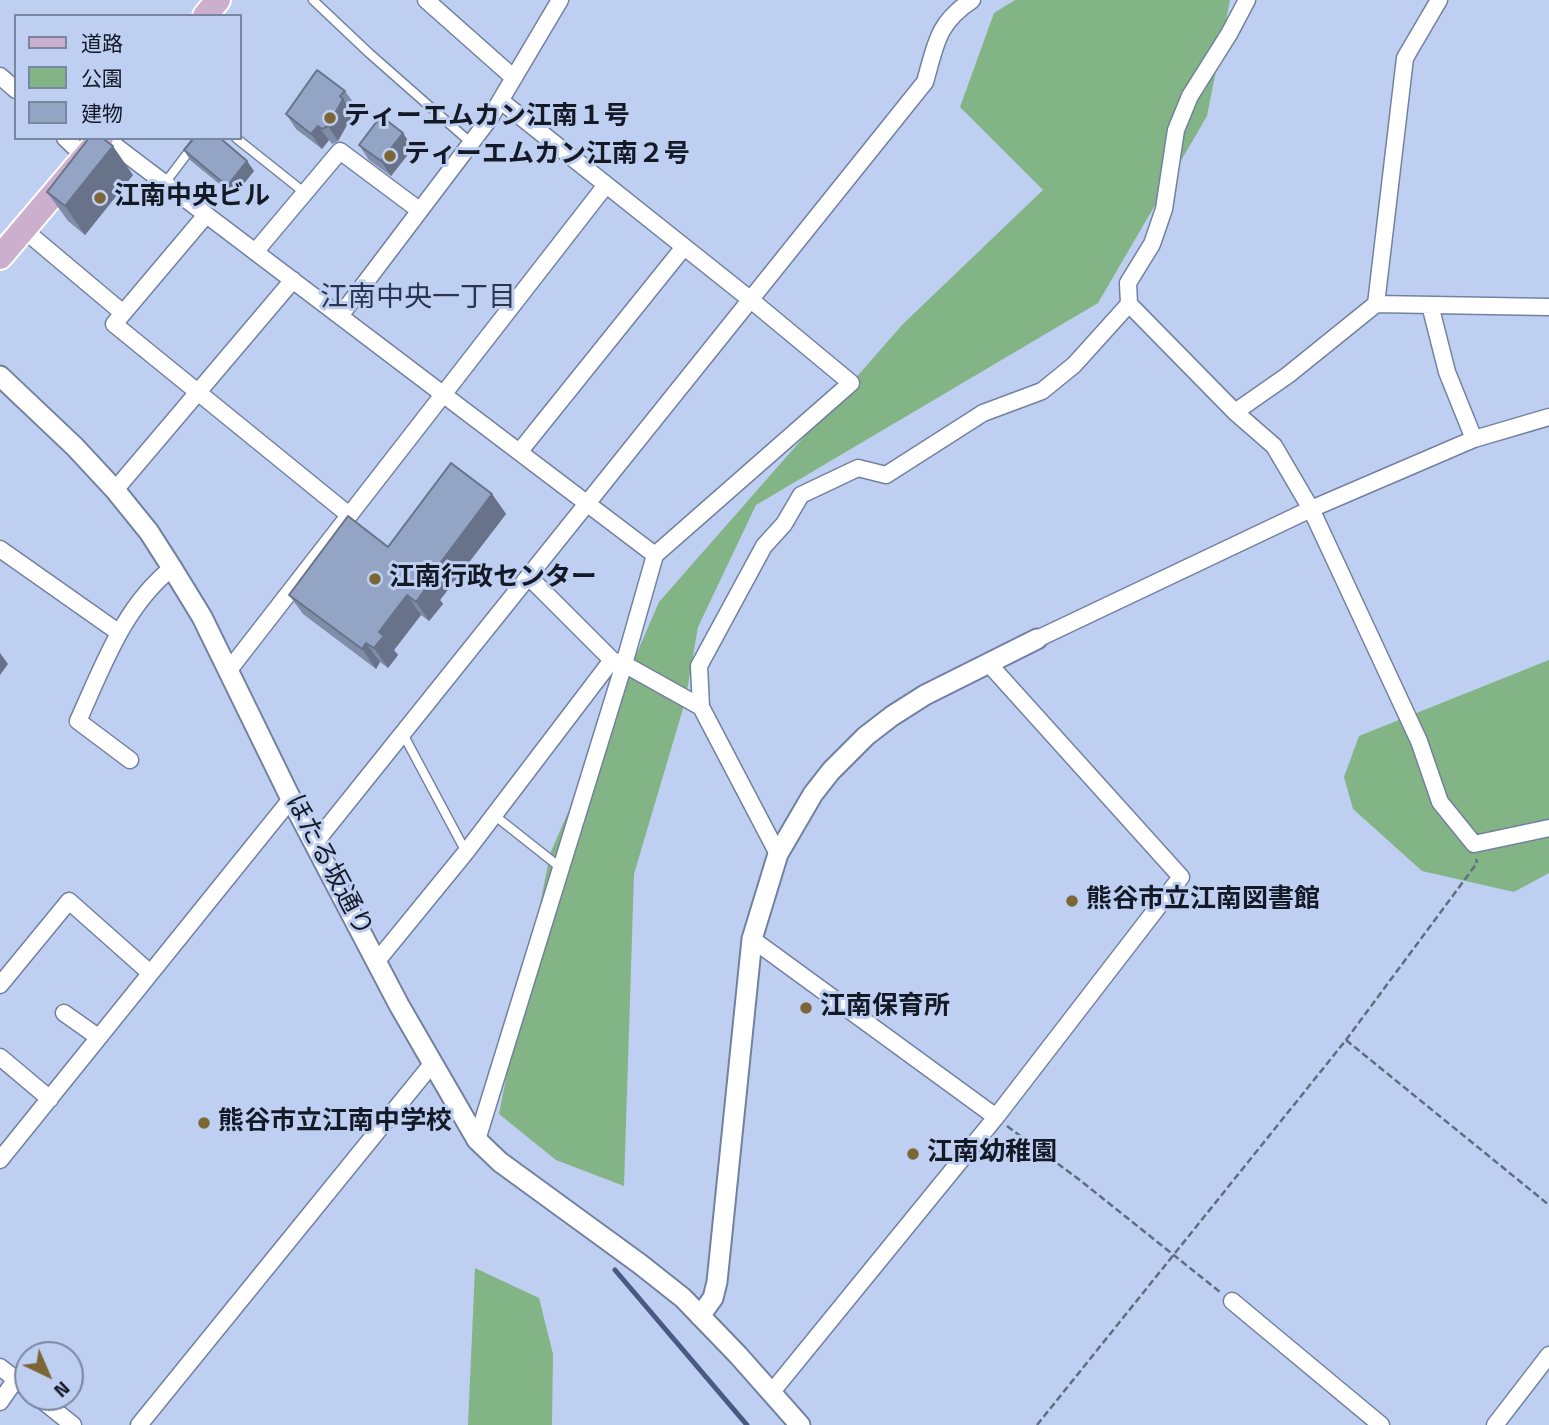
<!DOCTYPE html>
<meta charset="utf-8">
<style>
body{margin:0}
#map{position:relative;width:1549px;height:1425px;overflow:hidden;background:#bfcff2;font-family:"Titillium Web","Noto Sans JP",sans-serif}
canvas{display:block}
.legend{position:absolute;left:14px;top:14px;width:228px;height:126px;box-sizing:border-box;background:#bfcff2;border:2px solid #7a86a0;margin:0;padding:9px 12px;list-style:none;font-size:21px;color:#131925}
.legend li{display:flex;align-items:center;gap:14px;height:35px}
.legend b{width:35px;border:2px solid #7a86a0}
.north{position:absolute;left:14px;top:1341px;width:70px;height:70px;box-sizing:border-box;background:#bfcff2;border:2px solid #7a86a0;border-radius:50%;rotate:136deg;font-size:19px;font-weight:700;line-height:28px;text-align:center;color:#131925}
.north::after{content:'';display:block;margin:auto;width:24px;height:32px;background:#7c6636;clip-path:polygon(50% 0,100% 100%,50% 72%,0 100%)}
</style>
<div id="map">
<canvas width="1549" height="1425"></canvas>
<ul class="legend">
<li><b style="height:9px;background:#cbafcd"></b>道路</li>
<li><b style="height:19px;background:#83b485"></b>公園</li>
<li><b style="height:19px;background:#94a4c5"></b>建物</li>
</ul>
<div class="north">N</div>
</div>
<script>
const g = document.querySelector('canvas').getContext('2d');
g.lineJoin = 'round';
function fill(path, color) {
  g.fillStyle = color;
  g.fill(path, 'evenodd');
}
function strokePath(path, color, width, dash) {
  g.strokeStyle = color;
  g.lineWidth = width;
  g.lineCap = dash ? 'butt' : 'round';
  g.setLineDash(dash || []);
  g.stroke(path);
}
function label(font, color, halo, rows, align = 'center') {
  g.font = font + ' "Titillium Web","Noto Sans JP",sans-serif';
  g.lineWidth = 6;
  g.setLineDash([]);
  g.textBaseline = 'middle';
  g.strokeStyle = halo;
  g.fillStyle = color;
  for (const [text, x, y, turn = 0] of rows) {
    g.save();
    g.translate(x, y);
    g.rotate((+turn || 0) * Math.PI / 180);
    g.textAlign = isNaN(turn) ? turn : align;
    if (halo) g.strokeText(text, 0, 0);
    g.fillText(text, 0, 0);
    g.restore();
  }
}
const green = new Path2D(`
 M1015,0H1230L1207,116L1098,303L756,505L698,627L685,702L634,874L624,1186L556,1160L499,1114L550,854L659,602L903,324L1043,190L960,107L994,13Z
 M1549,660V873L1514,892L1422,871L1353,809L1344,777L1359,736Z
 M475,1268L539,1298L553,1354L552,1425H468Z`);
const stream = new Path2D(`
 M615,1270L747,1425`);
const path = new Path2D(`
 M1346,1040L1549,1205
 M1007,1126L1081,1181L1220,1292
 M1037,1425L1346,1040L1477,863L1476,859`);
const service = new Path2D(`
 M313,0L369,53L470,142
 M236,138L305,193
 M165,183L199,138
 M403,734L466,852
 M494,815L561,868`);
const minor = new Path2D(`
 M426,0L514,78
 M1247,0L1229,34L1190,96L1176,130L1164,209L1152,244L1128,283L1129,304L1235,412L1274,446L1311,509L1419,741L1440,802L1474,844L1549,828
 M0,76L16,90
 M65,138L85,157
 M105,138L655,555L851,383L751,300L501,101
 M206,215L114,324L349,515
 M23,229L123,313
 M255,252L340,151L419,210
 M1376,304L1549,307
 M1430,305L1447,372L1474,439
 M340,316L490,118L560,0
 M1235,412L1288,375L1376,304L1405,58L1439,0
 M520,451L684,247
 M115,490L293,280
 M0,549L118,632
 M529,577L612,660L624,664L701,707
 M1037,639L1311,509L1474,439L1549,417
 M229,670L606,185
 M130,760L78,721C103,666 124,606 172,568
 M314,844L925,82C936,44 937,23 972,0
 M778,854L701,707L699,666L764,546L784,524L801,495L858,468L886,475L983,413L1042,391L1074,365L1129,304
 M752,939L996,1117
 M377,961L466,852L612,660
 M0,985L69,901L149,972
 M64,1013L98,1037
 M0,1057L50,1099
 M477,1140L624,664L655,555
 M0,1160L291,799
 M1232,1301L1381,1425
 M0,1367L28,1389
 M771,1393L996,1117L1181,877L989,664
 M38,1397L73,1425
 M0,1402L16,1379
 M139,1425L432,1064
 M1495,1425L1549,1355`);
const tertiary = new Path2D(`
 M0,376L75,447L115,490L149,532L172,568L202,617L291,799L399,1005L477,1140L500,1162L640,1264L683,1298L738,1355L800,1425
 M700,1316L713,1298L717,1282L752,939L778,854L813,794L831,771L866,736L892,716L925,695L1037,639`);
const primary = new Path2D(`
 M205,16L218,0
 M0,257L101,138`);
const wall = new Path2D(`
 M345,91L356,106L351,110L353,114L338,141L332,144L329,140L322,149L296,129L286,114Z
 M359,145L413,148L391,176L369,160Z
 M184,150L247,161L254,171L234,196L190,160Z
 M133,175L85,235L68,221L47,192Z
 M492,494L506,514L440,600L443,604L429,621L421,615L394,650L398,655L388,668L380,662L376,669L303,614L289,595L388,547Z`);
const shadedWall = new Path2D(`
 M343,99L353,114L338,141L328,126Z
 M318,126L329,140L322,149L311,134Z
 M403,133L413,148L391,176L381,161Z
 M113,146L133,175L85,235L65,206Z
 M247,161L254,171L234,196L227,186Z
 M492,494L506,514L440,600L443,604L429,621L416,602L426,582Z
 M407,595L421,615L394,650L398,655L388,668L374,648L379,632Z
 M366,643L380,662L376,669L362,649Z
 M0,653L8,664L0,675Z`);
const building = new Path2D(`
 M317,70L345,91L340,96L343,99L328,126L322,129L318,126L311,134L286,114Z
 M381,116L403,133L381,161L359,145Z
 M89,138H102L113,146L65,206L47,192Z
 M194,138H220L247,161L227,186L184,150Z
 M451,463L492,494L426,582L429,584L416,602L407,595L379,632L384,636L374,648L366,643L362,649L289,595L348,516L388,547Z`);
const markers = [
 [330,118,7,"#7c6636"],
 [390,156,7,"#7c6636"],
 [100,198,7,"#7c6636"],
 [375,579,7,"#7c6636"],
 [1072,901,7,"#7c6636"],
 [806,1008,7,"#7c6636"],
 [204,1123,7,"#7c6636"],
 [913,1154,7,"#7c6636"]
];
const poiNames = [
 ["ティーエムカン江南１号",344,118],
 ["ティーエムカン江南２号",404,156],
 ["江南中央ビル",114,198],
 ["江南行政センター",389,579],
 ["熊谷市立江南図書館",1086,901],
 ["江南保育所",820,1008],
 ["熊谷市立江南中学校",218,1123],
 ["江南幼稚園",927,1154]
];
const streetNames = [
 ["ほたる坂通り",328,866,62]
];
const neighbourhoodNames = [
 ["江南中央一丁目",418,299]
];
fill(green, '#83b485');
strokePath(stream, '#485982', 5);
strokePath(service, '#7281a1', 11);
strokePath(minor, '#7281a1', 19);
strokePath(tertiary, '#7281a1', 23);
strokePath(primary, '#fff', 28);
strokePath(path, '#616c82', 2.5, [7, 3.5]);
strokePath(service, '#fff', 8);
strokePath(minor, '#fff', 16);
strokePath(tertiary, '#fff', 19);
strokePath(primary, '#cbafcd', 24);
fill(wall, '#7f8da9');
fill(shadedWall, '#68738a');
fill(building, '#94a4c5');
strokePath(building, '#68738a', 2);
for (const [x, y, r, color] of markers) {
  const dot = new Path2D();
  dot.arc(x, y, r, 0, 2 * Math.PI);
  g.fillStyle = color;
  g.fill(dot);
  strokePath(dot, '#bfcff2', 2.5);
}
label('bold 26px', '#131925', '#bfcff2', poiNames, 'left');
label('26px', '#131925', '#bfcff2', streetNames);
label('28px', '#2a3651', '#bfcff2', neighbourhoodNames);
</script>
